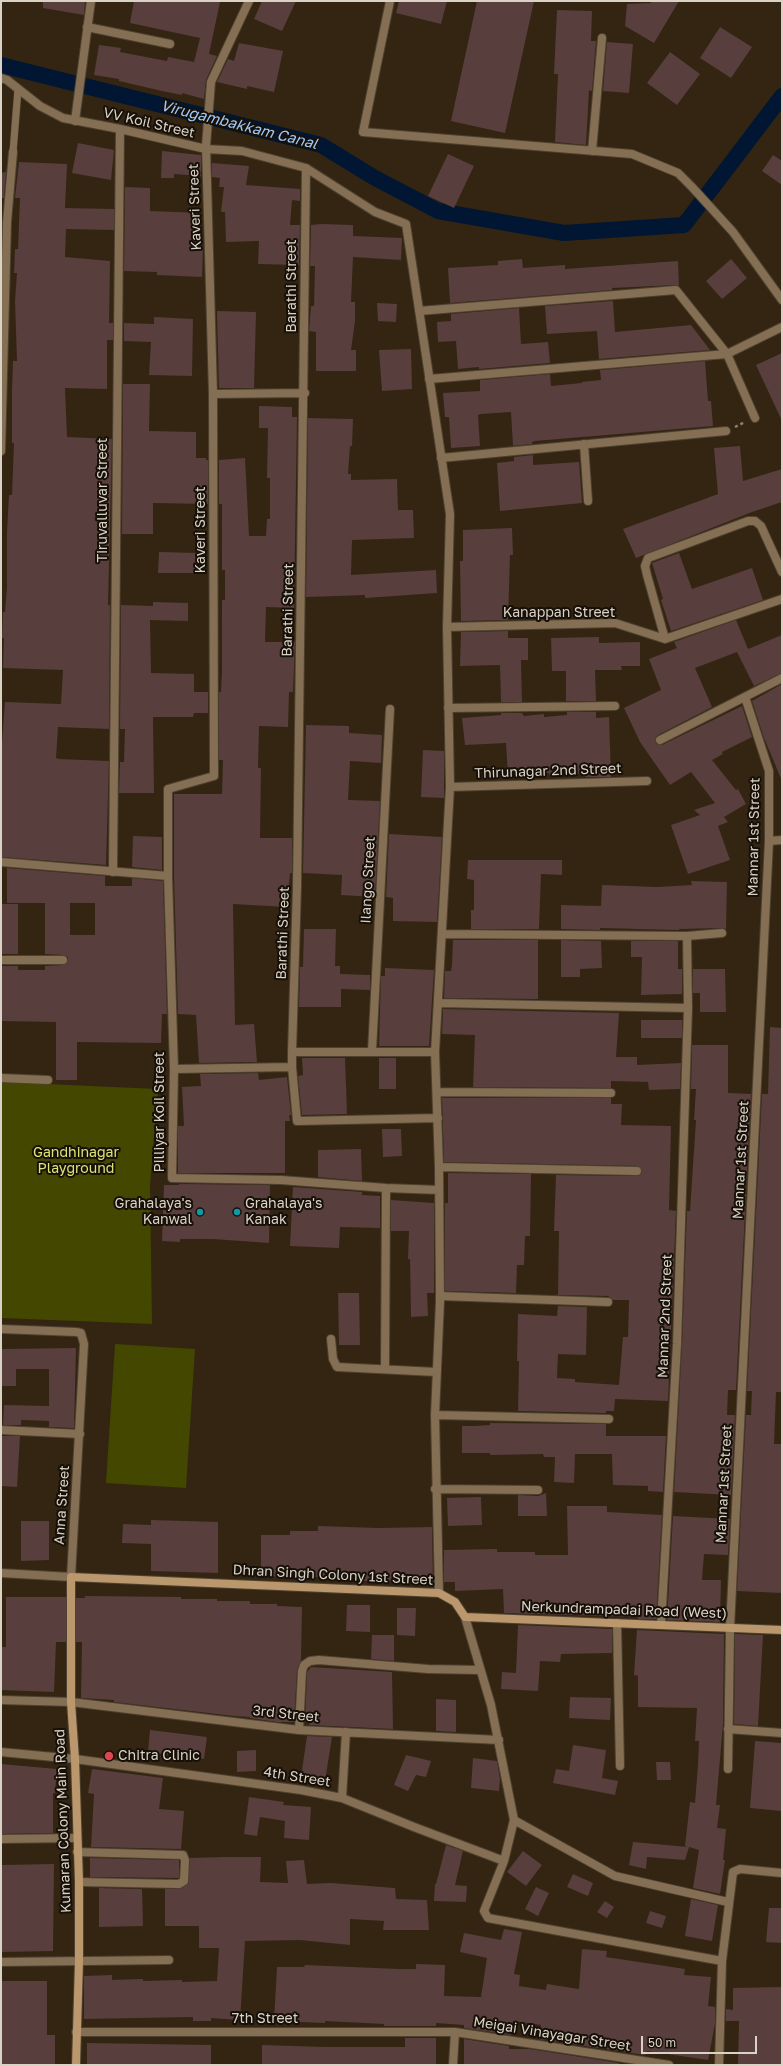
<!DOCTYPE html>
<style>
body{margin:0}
#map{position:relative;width:783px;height:2066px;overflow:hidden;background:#332512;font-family:"Golos Text",sans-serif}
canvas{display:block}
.frame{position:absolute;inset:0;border:2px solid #dbd2c6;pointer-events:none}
.scale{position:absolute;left:641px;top:2036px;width:116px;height:18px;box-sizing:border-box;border:2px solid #dbd2c6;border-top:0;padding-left:5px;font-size:12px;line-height:14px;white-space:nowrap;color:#dbd2c6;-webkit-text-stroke:3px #161008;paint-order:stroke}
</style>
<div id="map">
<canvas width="783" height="2066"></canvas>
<div class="frame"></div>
<div class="scale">50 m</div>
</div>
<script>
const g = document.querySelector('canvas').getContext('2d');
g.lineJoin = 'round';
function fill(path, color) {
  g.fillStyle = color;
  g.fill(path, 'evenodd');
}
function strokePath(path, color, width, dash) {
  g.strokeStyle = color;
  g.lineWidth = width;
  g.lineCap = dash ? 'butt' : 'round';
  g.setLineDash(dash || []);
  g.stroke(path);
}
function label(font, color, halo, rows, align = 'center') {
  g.font = font + ' "Golos Text",sans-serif';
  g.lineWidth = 4;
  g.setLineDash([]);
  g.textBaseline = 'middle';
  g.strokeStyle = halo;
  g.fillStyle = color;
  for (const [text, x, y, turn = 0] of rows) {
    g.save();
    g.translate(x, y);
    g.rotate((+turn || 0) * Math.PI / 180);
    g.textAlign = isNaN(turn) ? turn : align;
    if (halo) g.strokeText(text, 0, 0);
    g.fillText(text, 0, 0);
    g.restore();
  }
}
const green = new Path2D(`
 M1,1082L158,1089L150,1185L152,1324L1,1318Z
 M115,1344L195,1349L186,1488L106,1483Z`);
const canal = new Path2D(`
 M1,65L321,145L375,178L438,211L564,233L684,225L782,96`);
const building = new Path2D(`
 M43,1H85L84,15L43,8Z
 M134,1L220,2L209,54L217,56L206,80L204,99L182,93V95L162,91L119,81V79L94,75L99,45L121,48L120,52L167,61L168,57L194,62L200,38L130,23Z
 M262,1H296L282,31L254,19Z
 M399,1H447L441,24L396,13Z
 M477,1H534L505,133L451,121Z
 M651,1H679L654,43L625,26L627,4L651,3Z
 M557,10L592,11L591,41H596L592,91L589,90L586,145L555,142L558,74H554Z
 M720,27L752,47L731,78L700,58Z
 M607,42L633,44L629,93L603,91Z
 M239,43L283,51L274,92L247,86V89L217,82L228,59L234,61Z
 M670,52L700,74L677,105L647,83Z
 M78,143L114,150L111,180L72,173Z
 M162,151L201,155V176L174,174V178H161Z
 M448,154L474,166L454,208L428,196Z
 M773,155L782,161V185L762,171Z
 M19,162L67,164L65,208L114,209V230L66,229L65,257L110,261L109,323H113V340H107V389L65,388L67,437L112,439L108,605H110L109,729L58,727L56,758L59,759L109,761L106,865L1,857V756L5,702L61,704L63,670L3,668L4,638H2L3,612H5L7,587V532L9,495H12L14,443H12V389L13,361H17L15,301L17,273H14L15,249H18L20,198H15Z
 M212,163L249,166L246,185L300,189V201L292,200L290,225H300L299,265L258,264L259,241L226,242L225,212H221L224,187H219L220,178L212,177Z
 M6,172L4,198H1V173Z
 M125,187L150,188V211L201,213L199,246H203L202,277L157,275V272L124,271Z
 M321,224L353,225V236L402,238L401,260L353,257L351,302H355V321L351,350H356V371H316V332L309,331L311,306H314L315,266H310L311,225Z
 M522,259L523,268L565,265V269L678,261L679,286L676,285L612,288V290L450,303L448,268L498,265V261Z
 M731,259L747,278L722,299L706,281Z
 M613,301L615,332L691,325L710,350L599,359L597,331L547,334L545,306Z
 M377,303L397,304L396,322L378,321Z
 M519,308L521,344L548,342L550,363L479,369V367L458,369L456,341L438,342L437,322L451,321V314Z
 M217,311L256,312L254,388H219Z
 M154,317L193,319L192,376L149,375L151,342L124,341V323L154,324Z
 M411,349L412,389L382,391L379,350Z
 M782,353V421L756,365Z
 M705,361L708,401H711L713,426L535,441L532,442V444L513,446L511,412L481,414L478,415L480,446L451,448L449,417H445L443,393L480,391V380L550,374L551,386L582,383V382L601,380L600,370Z
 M123,384H150L149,431L196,432V458H206V460H208V504L153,503V534H122Z
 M259,406L292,407V417H297L294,608L266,607L265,642H295L293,692H289L288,727L259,726L258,768H261L260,838H292V873H290L287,907L233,904L235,1025L254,1024L257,1062L199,1063L196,1015L178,1014L174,876V794H222L223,760H219V692H221L222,671V600H225V570H222V504H219V460L245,458L249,536H266L267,519H270V478H267L268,428H259Z
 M308,418L353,419L352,446H350L348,474H351V480L397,479L398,510H413L414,538L352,540L351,575L436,570L437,593L365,598V595L306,597Z
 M740,446L743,481L782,469V502L752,512L636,558L623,529L718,494L714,448Z
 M533,455V465L579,462L582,503L500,511L497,463L514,461V457Z
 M512,528L513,555H510L508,620L461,621L460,561H463V530Z
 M159,552L197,553L196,573H158Z
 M679,553L692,589L752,568L763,600L671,631L661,600L663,599L652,563Z
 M153,602L188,603V621L150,620L151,673L194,674V692H208V713H194L193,717H153L154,793H119L120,762H124L125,729H120L121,605L153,606Z
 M736,620L748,649L782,635V673L754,686L737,652L695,668L712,707L658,735L655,739L657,744L662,745L742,706L752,737L722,752L723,754L712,760L736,790L738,789L746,804L724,817L728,822L718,826L730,860L688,874L671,825L700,815L694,810L715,803L691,772L670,785L640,742L624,708L661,690L649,659L677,648L674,642Z
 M508,631V638H528V660H521L522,702H501L500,665L460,666L461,632Z
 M599,637V643L640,642V666H621L622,670H595L596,701H566V671H552L551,638Z
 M782,684V781L764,738L752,701Z
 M567,712H596V718L609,717L611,777H585V773L550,776L549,773L508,776L506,743L465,745L462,718L501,715V713H522L524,716L544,714V717L567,715Z
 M306,725L349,726V733L382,735L381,763L350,761L348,800L380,801L375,897L341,895L342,875L303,873Z
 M423,750L444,751V798L421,797Z
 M389,834L442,837L437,922L393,921V898L386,897Z
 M133,836L162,837V870L132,867Z
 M468,860H562V875L541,874L539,929H471V910H474V880L467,879Z
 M7,868L105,876V886H132V878L163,881L167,1014H162L161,1043L77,1042V1080H56V1022L1,1021V966H18V970H45V966L63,965L68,960V957L63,955L45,954V903H7ZM70,903H95V935H70Z
 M691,881L727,882L726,929L722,928L680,929L678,930L600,928V930L561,929V905L601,906L602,885L657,887L692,885Z
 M1,904H18V954H1Z
 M304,929H336L335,966H340V974L370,975V990L341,989V1007H299L300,967H303Z
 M453,940H538V999L444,998L445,971H451L452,965Z
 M561,940L601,941L602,968L580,969V977H561Z
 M631,941H678V969H682V994L641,995L642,957H631Z
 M385,968L434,970L429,1046H379L381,976H385Z
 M693,969H725L726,1012H700V993H693Z
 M443,1009L619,1013L616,1057H637V1065L681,1063L680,1089L649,1090L648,1082L611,1081V1088L473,1087L475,1035L442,1034Z
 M641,1020H682V1038H641Z
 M770,1027L782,1028V1392H776L774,1444H782V1593L737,1591L746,1415H751L752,1391H747L762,1094H768Z
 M692,1045H728V1093L751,1094L736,1390H728L727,1415H735L731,1495L674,1492L682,1344L687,1211H690L696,1120H694L696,1089H691Z
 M302,1058H345L347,1114L302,1115L298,1076L303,1075Z
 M379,1058H396V1089H379Z
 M258,1073L259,1080L287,1077L291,1115H289L290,1121H285V1173H178V1126H184L182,1087L201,1086L200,1074Z
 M442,1098H611V1104H622L621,1125L671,1126L669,1210L676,1211L668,1401L615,1399L614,1411H606V1413L518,1411L519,1361H517L518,1314L557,1316L558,1306L587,1307L586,1355L558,1354L557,1378L575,1379V1382L619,1385L623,1337H628L629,1300H613L608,1296L558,1295L559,1231H554L556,1175L637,1176L641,1174L642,1171L637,1166L444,1162Z
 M382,1129H401L402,1156L383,1157Z
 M361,1149L362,1181L318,1177V1150Z
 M448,1173L531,1174L530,1236H525L524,1265H517L516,1293L445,1291V1203H448Z
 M179,1184L270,1185L269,1243L213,1239H180V1242L162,1241L164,1185H179Z
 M293,1187L362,1192V1195L380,1196V1228L340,1227L339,1248L290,1246Z
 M391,1200L434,1203V1293H427L428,1316L411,1317L410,1259H408L409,1231H391Z
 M338,1293H359L360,1345H339Z
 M76,1348L74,1428L49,1427V1421L21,1420V1425H3L4,1405L49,1406V1369H16V1386H1V1349Z
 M490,1423L606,1424V1436H666L663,1492L648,1491V1486L613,1485L612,1454H575L574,1483L554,1482L555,1457H544L543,1454L490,1455V1453H462V1426H475L490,1425Z
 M1,1436H20L17,1487L1,1486Z
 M546,1493L547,1516H518V1495L538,1496Z
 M481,1497L482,1525L448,1526L447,1498Z
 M567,1506H607V1512L662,1515L656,1619H638V1617L504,1613L503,1589L455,1591V1582H444V1550L497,1549V1552H535V1555H568Z
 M673,1516L730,1519L728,1555L704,1554L702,1580H721L720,1622L667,1620Z
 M151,1520L218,1522V1573L151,1571V1544L122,1543L123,1524L151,1525Z
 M21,1521H49V1560L21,1561Z
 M318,1526L378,1528L432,1527L433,1583H396V1581H350V1578L261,1576V1535H290V1531H318Z
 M85,1596L181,1597V1599H217V1601H250V1604H277V1606L302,1607L301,1660L297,1671L294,1722H277L250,1718V1717L234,1716L114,1702V1700L81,1698L82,1642H76V1598H85Z
 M6,1597H66V1642H56L54,1692L1,1690V1647H6Z
 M347,1605H370V1632L346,1631Z
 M397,1608H416L415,1636L397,1635Z
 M518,1625L612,1629V1653L561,1654L560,1662L540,1661L538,1691L501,1689L502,1672L516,1673Z
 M637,1630L724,1634L723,1724L716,1805H720L717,1828L726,1829L723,1860H725L720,1894L693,1888L699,1850L689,1847L685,1860L647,1857L646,1869L629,1865L633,1842L688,1847L685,1846L690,1802L695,1803L698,1765L699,1741H695L697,1708L638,1707V1676L634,1675Z
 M735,1634L763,1635L758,1726L734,1724Z
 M372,1635H394V1661L371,1659Z
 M311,1667L392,1672L393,1729L309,1725L310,1722H305L307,1672Z
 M570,1697L611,1698L610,1720L569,1718Z
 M436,1699L456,1700V1732L436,1731Z
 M150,1730L207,1737L204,1759L148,1752Z
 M307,1736L332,1737L325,1781L301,1777Z
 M755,1741L782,1743V1811L750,1808Z
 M573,1745L606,1750L602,1778L618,1781L615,1795L553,1783L556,1769L569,1771Z
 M256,1750V1771L237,1772V1751Z
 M406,1755L431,1761L426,1777L416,1775L408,1791L394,1785Z
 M473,1758L497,1761L500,1779L499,1791L471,1788Z
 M656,1762H670L671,1780H657Z
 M1,1764L57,1769L55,1793H53V1833L1,1834Z
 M92,1769L163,1778L159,1809L184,1811L181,1849L91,1847L94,1794L88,1793Z
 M249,1797L284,1802L283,1805L311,1807L309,1840L284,1838L285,1821L260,1817L257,1836L244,1834Z
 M446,1845L463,1851L455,1885L467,1886L466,1902L434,1901L435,1884H436Z
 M523,1851L542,1865L526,1886L507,1872Z
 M226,1857H261L260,1882L288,1883L286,1861L304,1860L307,1884L331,1883L395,1888L396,1899L427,1900L429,1930H383L384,1921L350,1919V1945L300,1940L245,1941L240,2020L211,2018V2021H193V2017L84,2019V1976L112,1975V1980L143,1979V1981L182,1980V1982L217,1981L219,1948H199V1926H165V1889H179L188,1884L190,1858Z
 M90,1858L179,1860V1878L90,1877Z
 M54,1864L53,1951L1,1952V1865Z
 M573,1874L593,1883L588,1896L567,1887Z
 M536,1887L549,1893L538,1916L525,1909Z
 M99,1888L142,1889L143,1926L99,1927Z
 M691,1899L718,1905L712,1941L685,1936Z
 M605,1901L614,1907L607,1918L597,1912Z
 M769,1908H782V1943L766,1942Z
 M650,1911L666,1916L662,1928L646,1923Z
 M504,1929L522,1932L514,1974L520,1975L519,1986L546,1990L547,1984L579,1989L582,1949L607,1951L606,1957L685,1969L684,1975L711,1977L708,2006L715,2007V2024L708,2060L647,2051L645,2055L539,2039L541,2025L513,2021L511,2035L464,2028V2025L436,2023V2026H384V2024L325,2021V2023L274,2021L277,1967H304L305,1965L399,1969H416V1964L445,1965L444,1996L481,1997L487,1958L460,1952L464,1933L501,1940Z
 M1,1981H47V2035H55V2065H1Z
 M782,1987V2065H738L739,2021H726V2009L733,2010V1988Z
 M405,2038H436V2065H262V2045L324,2047H405Z
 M464,2039L509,2046V2049H530L619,2063V2065H464Z
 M87,2043L211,2045V2065H87Z`);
const path = new Path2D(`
 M735,427L745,422`);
const lane = new Path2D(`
 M13,152L18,89`);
const street = new Path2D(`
 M249,1L211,82L206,146L213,394L214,776L168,789V876L174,1069L172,1178L281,1180L386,1188L439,1190
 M390,1L363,132L632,154L678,173L692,187L733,232L782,300
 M87,27L170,44
 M1,78L7,80L40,106L63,118L120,129L206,149L242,151L306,168L375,212L406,224L450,514L447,627L450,787L435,1052L439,1167L440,1301L435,1415L439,1593
 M75,121L91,1
 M592,151L602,38
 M419,311L676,290L727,354L755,418
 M429,379L727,354L782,327
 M213,394L305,393
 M584,444L588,501
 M1,451L7,222L13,152
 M441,458L726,431
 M447,627L615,623L665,639L782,599
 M665,639L647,575L645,566L648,558L748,521H755L761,526L782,572
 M448,708L615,706
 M660,740L782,678
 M450,787L647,781
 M769,841L782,840
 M1,862L168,876
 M113,872L120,129
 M442,934L687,936L722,933
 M1,960H63
 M439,1003L688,1008
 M372,1051L390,709
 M292,1052L297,887L306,168
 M292,1067L297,1121L438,1118
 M174,1069L292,1067V1052H435
 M1,1078L48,1080
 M437,1092L611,1093
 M439,1167L637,1171
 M440,1296L608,1302
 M1,1329L76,1332L81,1333L84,1344L71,1577L1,1573
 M331,1339L333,1359L337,1367L436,1372
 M385,1368L386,1188
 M435,1415L609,1419
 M1,1430L80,1434
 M435,1489L538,1490
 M465,1617L491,1705L514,1820L504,1861L484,1911L488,1918L722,1961
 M617,1623L620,1766
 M661,1625L677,1344L688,1008L687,936
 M1,1700L71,1702L299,1730L499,1740
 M728,1729L782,1733
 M299,1730L302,1671L304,1665L310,1661L319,1660L428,1669L479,1670
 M1,1752L75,1759L301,1790L342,1798L414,1827L504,1861
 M728,1769L730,1628L769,841V771L745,697
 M342,1798L346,1732
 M514,1820L615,1876L728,1902
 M1,1839L77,1838
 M77,1852L183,1855L185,1860L184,1881L179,1884L79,1882
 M1,1962L169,1960
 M76,2032H455L669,2065
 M453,2065L455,2032
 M719,2065L722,1961L733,1872L740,1869L782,1873`);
const secondary = new Path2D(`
 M76,2065L79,1961V1882L75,1759L71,1702V1577L439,1593L455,1602L465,1617L782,1630`);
const markers = [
 [200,1212,4,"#0f9aa8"],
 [237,1212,4,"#0f9aa8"],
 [109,1756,5,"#e0444e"]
];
const streetNames = [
 ["VV Koil Street",149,123,13],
 ["Kaveri Street",195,207,-92],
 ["Barathi Street",292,286,-90],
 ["Tiruvalluvar Street",103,500,-90],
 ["Kaveri Street",201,530,-90],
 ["Barathi Street",288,610,-89],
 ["Kanappan Street",559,613],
 ["Thirunagar 2nd Street",548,771,-2],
 ["Mannar 1st Street",754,837,-89],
 ["Ilango Street",368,880,-87],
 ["Barathi Street",283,933,-88],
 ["Pilliyar Koil Street",160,1112,-90],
 ["Mannar 1st Street",741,1160,-87],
 ["Mannar 2nd Street",665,1316,-88],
 ["Mannar 1st Street",724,1484,-87],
 ["Anna Street",62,1505,-86],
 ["Dhran Singh Colony 1st Street",333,1575,3],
 ["Nerkundrampadai Road (West)",624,1610,2],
 ["3rd Street",286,1714,6],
 ["4th Street",297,1777,9],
 ["Kumaran Colony Main Road",63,1821,-92],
 ["7th Street",265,2019],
 ["Meigai Vinayagar Street",552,2034,9]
];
const parkNames = [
 ["Gandhinagar",76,1153],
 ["Playground",76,1169]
];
const poiNames = [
 ["Grahalaya's",192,1204,"right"],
 ["Kanwal",192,1220,"right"],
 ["Grahalaya's",245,1204],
 ["Kanak",245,1220],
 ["Chitra Clinic",118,1756]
];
const waterNames = [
 ["Virugambakkam Canal",239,125,14]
];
fill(green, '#434700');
strokePath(canal, '#001632', 16);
fill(building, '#583e3d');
strokePath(lane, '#4e412f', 8);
strokePath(street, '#4e412f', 10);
strokePath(secondary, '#4e412f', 10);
strokePath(path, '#8d8273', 2.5, [3, 3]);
strokePath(lane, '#856f54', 7);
strokePath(street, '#856f54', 8);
strokePath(secondary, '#ba976c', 8);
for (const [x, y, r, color] of markers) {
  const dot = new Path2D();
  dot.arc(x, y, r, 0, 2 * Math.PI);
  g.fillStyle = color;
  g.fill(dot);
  strokePath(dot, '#161008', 1.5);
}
label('14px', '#dbd2c6', '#161008', streetNames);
label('14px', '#dbe676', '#161008', parkNames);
label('14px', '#dbd2c6', '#161008', poiNames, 'left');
label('italic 15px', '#9ec8f8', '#161008', waterNames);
</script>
